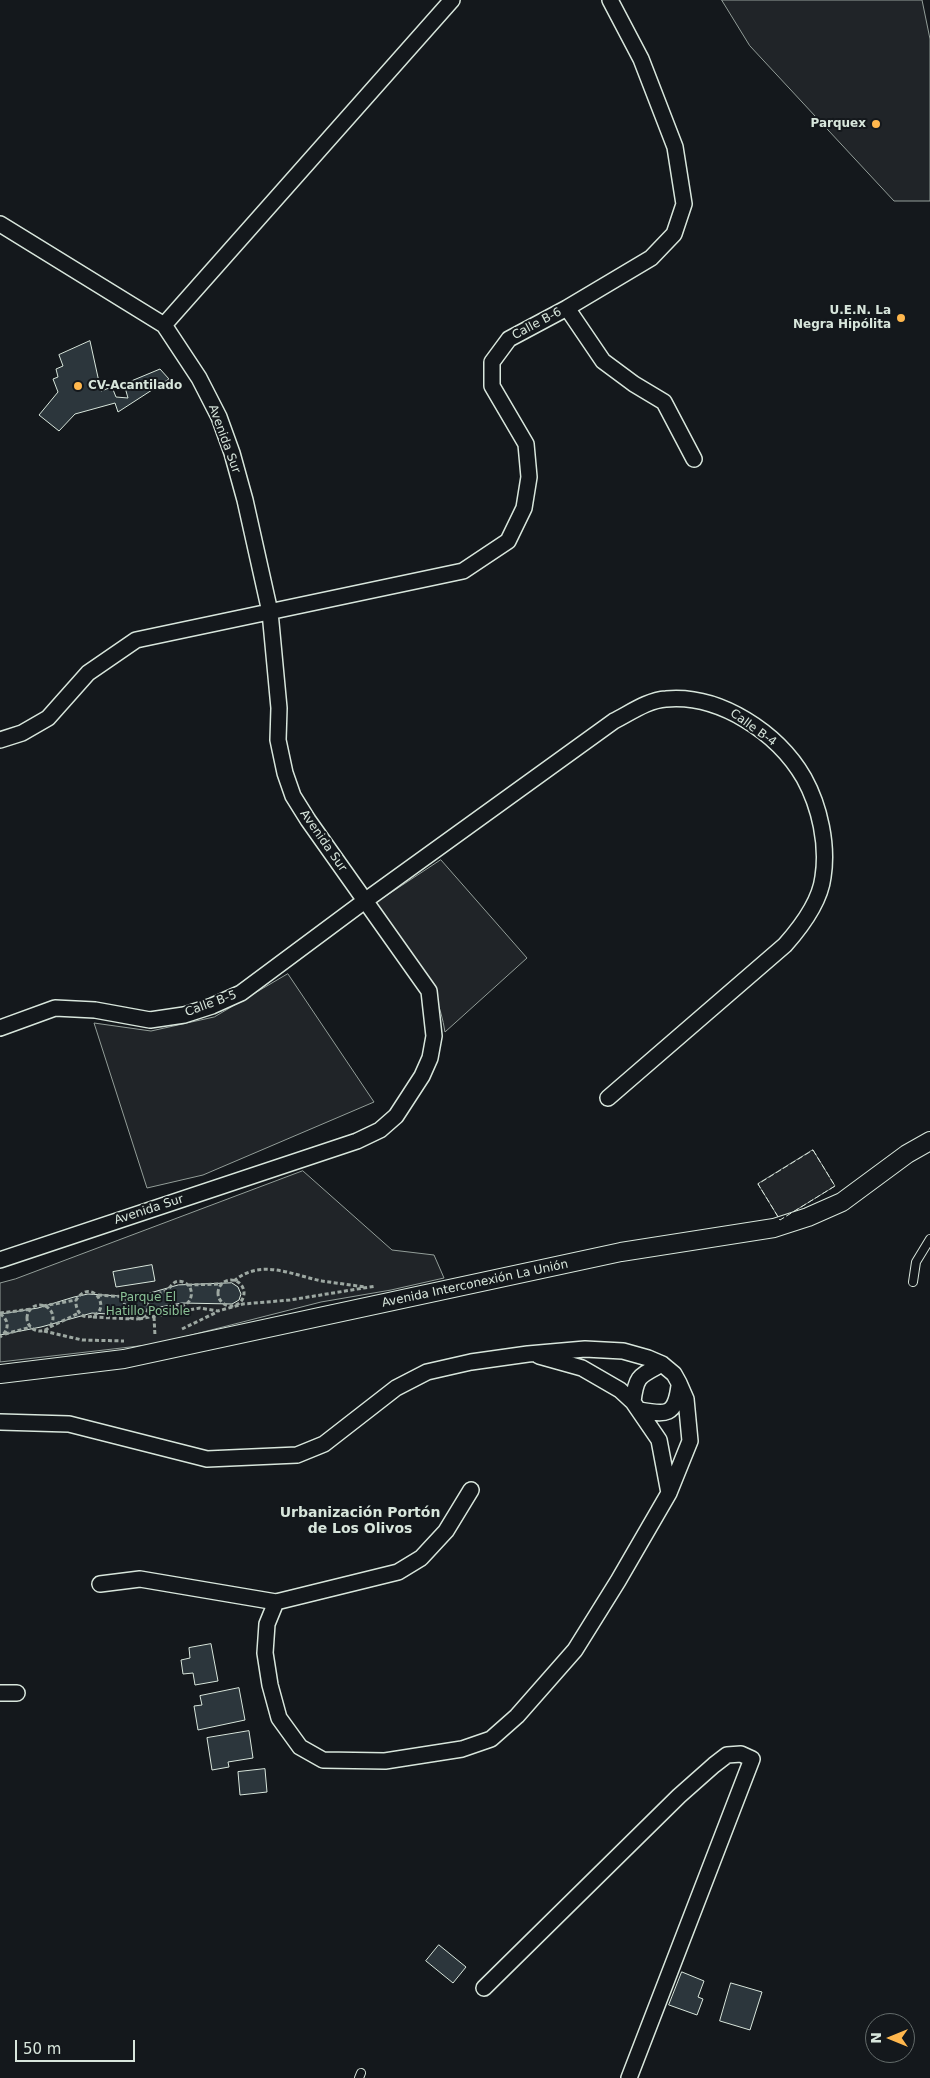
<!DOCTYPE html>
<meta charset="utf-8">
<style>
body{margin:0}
#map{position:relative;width:930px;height:2078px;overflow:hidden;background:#14181c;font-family:"DejaVu Sans",sans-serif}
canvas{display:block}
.north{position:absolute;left:865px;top:2013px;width:50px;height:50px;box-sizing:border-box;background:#14181c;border:1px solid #626a69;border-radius:50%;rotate:270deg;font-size:14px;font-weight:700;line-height:20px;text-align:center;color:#d8e6dc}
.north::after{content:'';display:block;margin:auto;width:18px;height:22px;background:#ffb74d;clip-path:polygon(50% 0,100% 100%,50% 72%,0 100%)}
.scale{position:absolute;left:15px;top:2040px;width:120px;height:22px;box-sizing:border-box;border:2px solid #d8e6dc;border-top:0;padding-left:6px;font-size:15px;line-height:18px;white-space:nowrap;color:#d8e6dc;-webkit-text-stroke:4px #14181c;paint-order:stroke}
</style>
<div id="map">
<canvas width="930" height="2078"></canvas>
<div class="north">N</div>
<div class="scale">50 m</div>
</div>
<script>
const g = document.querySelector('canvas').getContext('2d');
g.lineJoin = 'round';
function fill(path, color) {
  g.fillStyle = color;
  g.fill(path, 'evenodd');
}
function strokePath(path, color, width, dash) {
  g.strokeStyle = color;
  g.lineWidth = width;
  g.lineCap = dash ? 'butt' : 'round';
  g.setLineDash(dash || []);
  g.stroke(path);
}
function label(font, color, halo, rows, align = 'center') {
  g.font = font + ' "DejaVu Sans",sans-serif';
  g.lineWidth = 4;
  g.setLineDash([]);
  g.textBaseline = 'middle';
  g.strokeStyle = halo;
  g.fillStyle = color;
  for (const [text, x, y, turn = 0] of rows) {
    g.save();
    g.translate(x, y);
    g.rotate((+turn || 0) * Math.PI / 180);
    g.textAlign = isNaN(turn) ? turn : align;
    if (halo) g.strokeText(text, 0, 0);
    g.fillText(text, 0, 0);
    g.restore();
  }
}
const green = new Path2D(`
 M722,0H922L930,39V201H894L750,46Z
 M441,860L527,958L445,1032C437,980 405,945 376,903Z
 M288,974L374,1102L203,1175L147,1188L94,1023L151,1031L214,1017Z
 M813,1150L835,1186L780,1220L758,1184Z
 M303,1171L392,1250L434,1255L444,1278L391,1290L321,1302L156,1344L0,1362V1283L15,1279Z`);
const building = new Path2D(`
 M90,341L101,391L112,387L116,397L128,398L124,384L160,369L169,379L118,412L115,403L75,414L59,431L39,415L58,392L53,379L58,377L56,369L63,366L59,355Z
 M152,1265L155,1281L116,1287L113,1272Z
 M232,1283L238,1287L241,1294L239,1300L232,1304L182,1303L149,1309L139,1316L92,1313L41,1327L0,1335V1314L38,1308L74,1297L88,1294L136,1297L178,1285Z
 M211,1644L218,1681L195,1685L193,1673L183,1674L181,1660L190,1658L189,1648Z
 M239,1688L245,1720L198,1730L194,1706L202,1705L200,1696Z
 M249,1731L253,1758L228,1762L229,1767L212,1770L207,1738Z
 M265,1769L267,1792L240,1795L238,1772Z
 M439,1945L466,1967L453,1983L426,1961Z
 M682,1972L704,1981L698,1997L703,1999L697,2015L669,2005Z
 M731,1983L762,1992L750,2030L720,2021Z`);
const path = new Path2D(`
 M218 1293a13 13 0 1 1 26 0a13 13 0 1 1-26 0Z
 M234,1281C261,1258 292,1275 322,1281C336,1283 351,1285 365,1287
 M188,1285L222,1284
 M124 1307a12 12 0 1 1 24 0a12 12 0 1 1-24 0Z
 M98,1295L127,1297
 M145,1297C151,1295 162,1294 167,1290C173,1285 174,1279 183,1282C197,1287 192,1307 179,1306C169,1306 166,1298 167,1290
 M27 1318a13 13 0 1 1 26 0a13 13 0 1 1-26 0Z
 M43,1306L76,1300C92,1276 113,1310 92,1316C81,1320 75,1309 76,1300
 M0,1313L32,1309
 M0,1314C10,1320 9,1331 0,1337
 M93,1317L132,1319
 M154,1317L155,1336
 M139,1319L200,1308L218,1311L243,1304L290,1300L376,1286
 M50,1327L79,1313
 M182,1329L217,1312
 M44,1331L82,1340L124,1341
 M5,1334L31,1327`);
const service = new Path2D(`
 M913,1282L916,1262L930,1239
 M359,2078L361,2073`);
const minor = new Path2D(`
 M0,224L164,325L199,378L219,417L232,453L245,500L270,612L279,708L278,740L285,773L293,796L308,820L429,991L434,1036L430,1058L422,1076L396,1116L380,1130L357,1141L0,1260
 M567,308L603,361L634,384L664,402L694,459
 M164,325L452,0
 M0,740L22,733L48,718L88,673L136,640L463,571L508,541L524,508L529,477L526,444L492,386V362L509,339L567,308L651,258L674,234L684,204L675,147L641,59L610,0
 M0,1028L55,1008L95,1010L150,1020L184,1015L212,1006L241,993L366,900L614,721C630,713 648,700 666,699C720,694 778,733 804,778C820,807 828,845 823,877C820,902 801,927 785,945L608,1098
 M539,1356L582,1368L620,1390L633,1402L659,1440L669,1493
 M633,1402C636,1375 640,1376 662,1364
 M639,1410C667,1415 675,1416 679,1386
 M0,1422L69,1424L207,1459L297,1455L324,1444L396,1388L427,1372L471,1362L528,1354L585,1349L623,1351L648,1358L662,1364L674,1374L679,1383L686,1399L690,1441L669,1493L618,1581L575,1650L517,1716L491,1739L462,1749L385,1761L323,1760L300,1747L279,1718L270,1685L265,1653L267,1624L276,1602L398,1572L421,1558L446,1531L471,1490
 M100,1584L140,1579L276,1602
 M0,1693H17
 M484,1988L679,1796L714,1765L727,1755L741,1754L752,1759L629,2078`);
const tertiary = new Path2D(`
 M0,1374L124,1359L621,1252L774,1228L808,1217L842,1202L907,1154L930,1141`);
const fence = new Path2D(`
 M813,1150L835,1186L780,1220L758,1184Z`);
const markers = [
 [876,124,5,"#ffb74d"],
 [901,318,5,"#ffb74d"],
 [78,386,5,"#ffb74d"]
];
const poiNames = [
 ["Parquex",866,124],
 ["U.E.N. La",891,311],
 ["Negra Hipólita",891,325],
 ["CV-Acantilado",88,386,"left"]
];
const streetNames = [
 ["Calle B-6",537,324,-28],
 ["Avenida Sur",224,439,70],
 ["Calle B-4",753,728,36],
 ["Avenida Sur",323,841,55],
 ["Calle B-5",211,1004,-20],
 ["Avenida Sur",149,1210,-18],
 ["Avenida Interconexión La Unión",475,1284,-12]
];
const parkNames = [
 ["Parque El",148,1298],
 ["Hatillo Posible",148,1312]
];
const neighbourhoodNames = [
 ["Urbanización Portón",360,1513],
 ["de Los Olivos",360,1529]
];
fill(green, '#202428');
strokePath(green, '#939e99', 1);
fill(building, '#2c363c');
strokePath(building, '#d8e6dc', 1);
strokePath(service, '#d8e6dc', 10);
strokePath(minor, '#d8e6dc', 18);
strokePath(tertiary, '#d8e6dc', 20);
strokePath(path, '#9da8a2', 3, [4, 2.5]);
strokePath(service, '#14181c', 8);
strokePath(minor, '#14181c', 15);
strokePath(tertiary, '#14181c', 18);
strokePath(fence, '#d8e6dc', 1, [6, 2.5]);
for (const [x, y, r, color] of markers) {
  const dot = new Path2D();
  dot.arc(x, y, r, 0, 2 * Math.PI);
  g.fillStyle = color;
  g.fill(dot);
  strokePath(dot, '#14181c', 2);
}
label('bold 12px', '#d8e6dc', '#14181c', poiNames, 'right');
label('12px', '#d8e6dc', '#14181c', streetNames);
label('12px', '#8ac095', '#14181c', parkNames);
label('bold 14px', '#d8e6dc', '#14181c', neighbourhoodNames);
</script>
